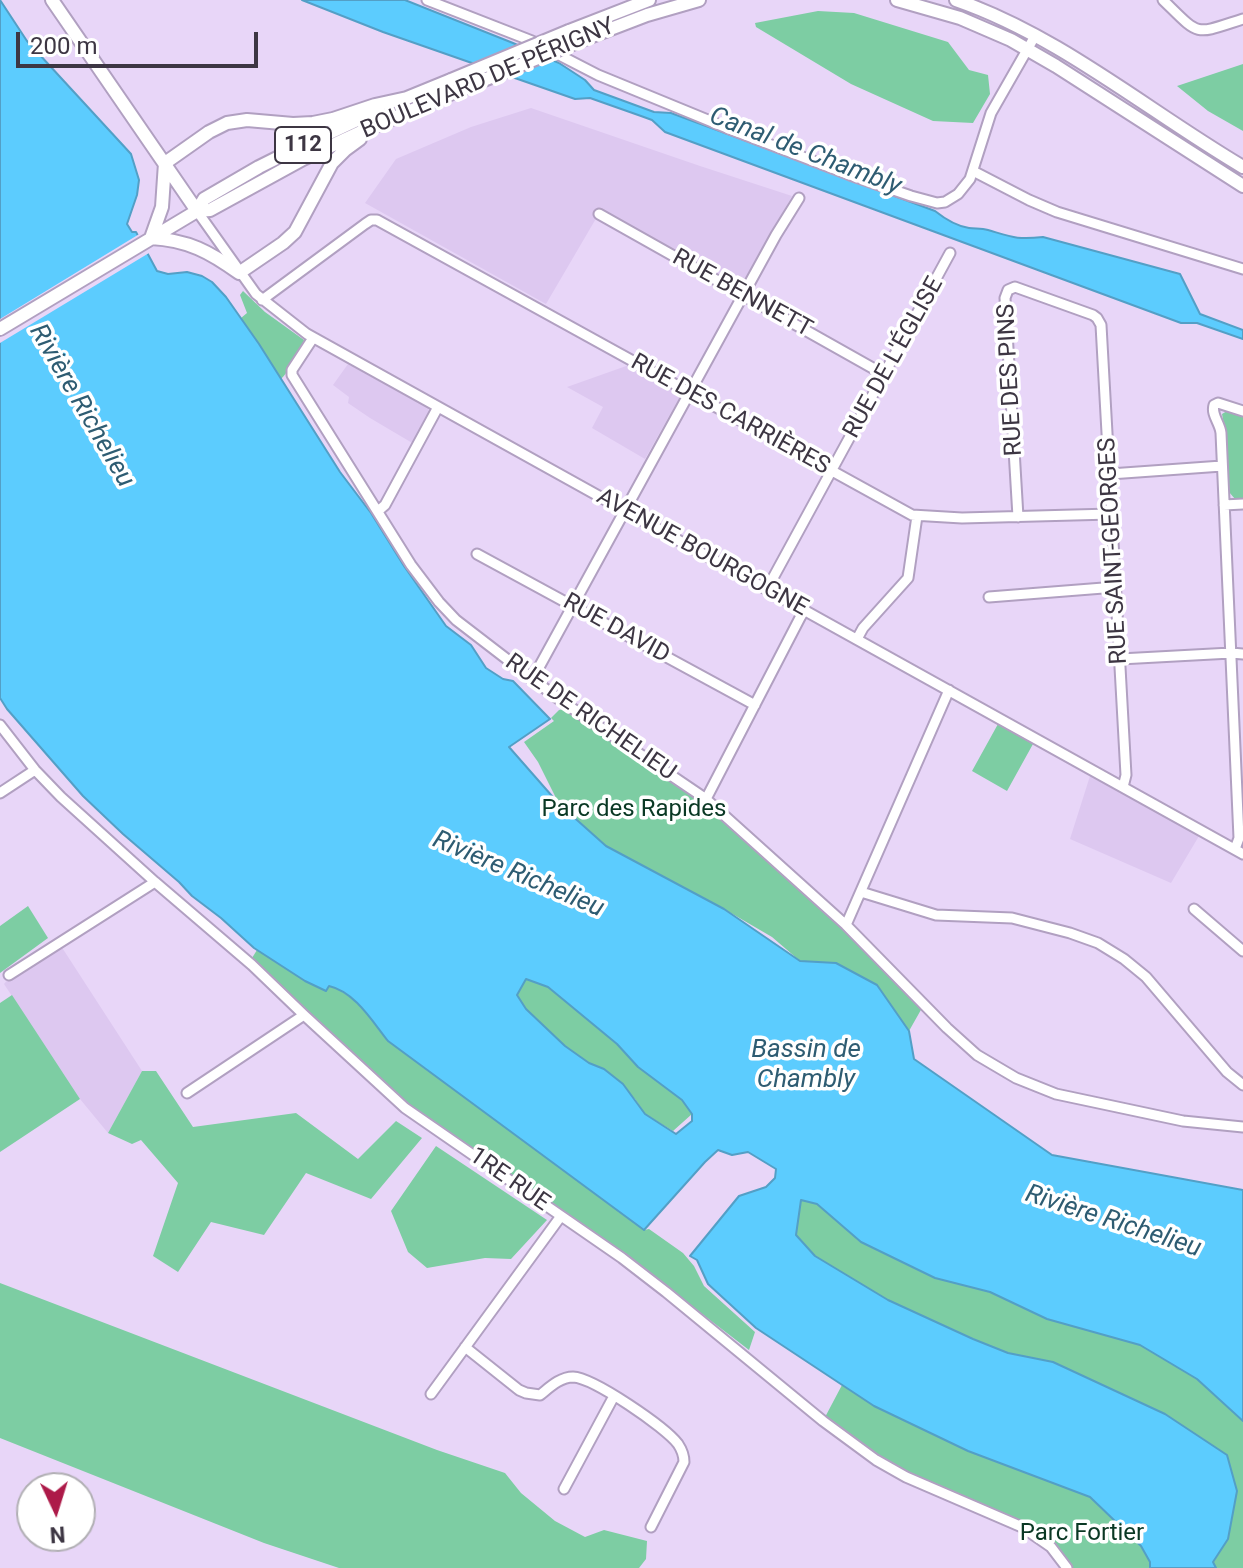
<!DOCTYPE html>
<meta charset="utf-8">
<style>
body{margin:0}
#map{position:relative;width:1243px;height:1568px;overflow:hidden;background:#e8d6f8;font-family:Roboto,sans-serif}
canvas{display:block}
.north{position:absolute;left:16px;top:1472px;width:80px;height:80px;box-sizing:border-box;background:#fff;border:2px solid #b1afb4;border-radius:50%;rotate:176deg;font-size:22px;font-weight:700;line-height:32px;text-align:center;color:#3d3643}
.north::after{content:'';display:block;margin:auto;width:28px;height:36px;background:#ad1a49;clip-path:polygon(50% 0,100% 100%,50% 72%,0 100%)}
.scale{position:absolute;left:16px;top:32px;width:242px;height:36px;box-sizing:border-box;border:4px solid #3d3643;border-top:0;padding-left:10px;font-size:24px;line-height:28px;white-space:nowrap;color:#3d3643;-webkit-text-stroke:6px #fff;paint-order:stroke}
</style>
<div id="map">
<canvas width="1243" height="1568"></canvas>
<div class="north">N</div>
<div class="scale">200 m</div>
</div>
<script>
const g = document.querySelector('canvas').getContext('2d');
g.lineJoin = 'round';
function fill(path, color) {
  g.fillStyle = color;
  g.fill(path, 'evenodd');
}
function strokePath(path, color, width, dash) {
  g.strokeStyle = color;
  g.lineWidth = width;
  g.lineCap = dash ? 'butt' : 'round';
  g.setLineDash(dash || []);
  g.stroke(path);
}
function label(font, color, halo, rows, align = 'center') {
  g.font = font + ' Roboto,sans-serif';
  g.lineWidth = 7;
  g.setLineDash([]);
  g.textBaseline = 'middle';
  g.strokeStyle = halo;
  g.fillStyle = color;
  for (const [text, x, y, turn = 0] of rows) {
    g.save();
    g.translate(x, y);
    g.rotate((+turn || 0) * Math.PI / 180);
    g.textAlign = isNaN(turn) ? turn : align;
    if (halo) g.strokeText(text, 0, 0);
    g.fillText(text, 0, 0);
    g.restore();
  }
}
const built = new Path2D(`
 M531,108L700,166L792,196L744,284L739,285L601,210L546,304L365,203L396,159L471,127Z
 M348,364L428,408L430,414L414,444L370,418L348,403L349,397L333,385Z
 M629,365L681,395L645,459L592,428L603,407L567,387Z
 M1090,776L1199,836L1171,883L1070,839Z
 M61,946L142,1071L108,1133L80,1099L4,984L9,978Z`);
const green = new Path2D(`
 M818,11L854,13L948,42L969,70L988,75L990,94L973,123L933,121L851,84L756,27L755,23Z
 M1243,64V131L1208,111L1177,86Z
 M243,291L265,312L304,340C303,348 287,374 281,379L241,318L247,313L240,295Z
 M1227,411L1243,417V500L1235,499L1229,492L1225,430L1222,414Z
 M563,709L675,782L711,809L848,933L922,1008L909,1031L877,985L836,963L800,961L772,937L724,909L605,846L559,804L538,762L524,742L554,721L551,718L559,710Z
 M998,724L1033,744L1007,791L972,771Z
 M28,906L48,938L0,973V926Z
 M257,950L315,986L335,987L359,1003L388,1041L644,1230L649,1229L683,1253L694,1266L704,1286L755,1332L749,1350L628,1257L561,1216L405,1108L304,1015L303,1006L252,958Z
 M526,979L548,986L617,1044L638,1067L653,1077L682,1100L692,1114L673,1131L645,1114L635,1099L604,1069L589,1063L565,1046L526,1009L517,995Z
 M12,995L80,1099L0,1152V1003Z
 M142,1071H156L193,1127L296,1113L358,1159L396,1121L422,1138L371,1199L306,1173L264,1235L211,1222L178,1272L153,1256L178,1183L141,1140L132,1144L108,1133Z
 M436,1146L547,1220L511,1259L485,1258L427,1268L408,1252L391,1211Z
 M801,1199L817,1204L861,1242L935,1278L990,1292L1047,1319L1140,1345L1197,1379L1243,1421V1568H1216L1213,1563L1228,1539L1237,1491L1227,1455L1165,1414L1053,1362L1008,1353L973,1339L888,1300L815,1256L796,1235Z
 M0,1283L437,1450L505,1473L521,1493L555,1521L585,1537L604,1530L647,1541L646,1559L639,1568H339L264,1543L0,1438Z
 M842,1385L874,1406L968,1451L1090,1497L1141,1546L1150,1562V1568H1066L1061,1560L1022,1527L906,1477L823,1421Z`);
const water = new Path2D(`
 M0,0L27,41L131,154L139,180L137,195L127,224L132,232H136L157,271L168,274L187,272L202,276L212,282L226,297L259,344L340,472L371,513L404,566L446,626L471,645L486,668L503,679L513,681L550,719L509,747L559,804L606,846L724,909L800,961L836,963L877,985L909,1031L914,1059L1052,1155L1243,1190V1421L1197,1379L1140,1345L1047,1319L990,1292L935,1278L861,1242L817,1204L801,1200L796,1235L815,1256L888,1300L973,1339L1008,1353L1053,1362L1165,1414L1227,1455L1237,1491L1228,1539L1213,1562L1216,1568H1150V1562L1141,1546L1090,1497L968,1451L874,1406L756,1328L708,1284L697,1260L690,1256L739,1196L766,1187L775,1178L776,1169L748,1152L732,1155L718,1150L705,1162L644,1230L388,1041C372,1021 355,992 329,986L326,991L305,981L254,948L221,918L192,896L179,882L123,834L83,796L7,709L0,698ZM526,979L548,987L617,1044L638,1067L682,1100L692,1114V1121L676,1134L645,1114L623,1084L604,1069L589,1063L565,1046L526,1009L517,995Z
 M302,0H405L513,43L559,63L585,80L594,90L654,112L671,113L935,211C945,219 956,226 969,228C975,229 981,228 988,230C1012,237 1017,240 1043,237L1180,274L1200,314L1243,330V339L1197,323H1181L665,132L652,120L641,116L590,98L575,99L383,32Z`);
const pier = new Path2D(`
 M141,233L154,255L152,256L149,253L0,343V319Z`);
const minor = new Path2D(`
 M427,0L532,41L598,75L732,130L850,175L911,196L937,203L945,202L958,194L970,179L991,113L1035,36
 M1163,0C1201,37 1193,35 1243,19
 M973,171L1029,200L1057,212L1243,269
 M197,211L256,294L307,334L1243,854
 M599,214L885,375
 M262,300L365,224L371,220H377L912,515L962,518L1111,514
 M313,338L292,370V375L411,565L439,602L456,620L560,700L706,799L846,925L947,1028L977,1055L1016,1078L1056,1094L1183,1121L1243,1127
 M1110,474L1222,466
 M1224,505L1243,504
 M378,511L385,505L438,407
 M1018,517L1005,298L1008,290L1015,287L1093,315L1097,318L1101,325L1126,775L1123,787
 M477,554L755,705
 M767,589L950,253
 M989,597L1116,587
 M857,639L863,628L908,578L917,516
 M1120,659L1231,653L1243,654
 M532,680L776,235L799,198
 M0,725L35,770L61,797L155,882L252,965L304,1015L405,1108L622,1258L666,1292L823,1421L876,1460L906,1477L1022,1527L1051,1547L1067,1568
 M0,793L35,770
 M706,799L804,610
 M1235,849L1239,838L1221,433C1220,423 1211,415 1214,405L1218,403L1243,411
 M861,892L936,915L1012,918L1070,933L1098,943L1124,959L1146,977L1227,1072L1243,1085
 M1194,909L1243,951
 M846,925L949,690
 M9,975L155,882
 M187,1093L304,1015
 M465,1347L519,1390L526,1393L540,1395C549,1388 560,1377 573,1377C594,1378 665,1427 678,1444C682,1450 684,1455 684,1462L651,1527
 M431,1394L561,1216
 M564,1489L614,1396`);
const major = new Path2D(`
 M52,0L197,211
 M897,0L960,18L1011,40L1056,66L1243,186
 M956,0C1060,36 1148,111 1243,167
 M569,31L649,0
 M587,38L647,15L699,0
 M402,100L451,80
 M197,211L204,199L259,167L295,149L374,112
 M151,238L162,207L165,163L209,132L227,123L247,120L293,124L313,123L333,119L375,105L407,98
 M151,238C188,240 210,252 239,273L283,243L295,232L332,163L345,150L360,139
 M0,329L197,211L210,210L303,159L361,132L469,86`);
const majorBridge = new Path2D(`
 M451,80L569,31
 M469,86L587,38`);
const shields = [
 [303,145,56]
];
const shieldNames = [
 ["112",303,145]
];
const streetNames = [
 ["BOULEVARD DE PÉRIGNY",488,79,-23],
 ["RUE BENNETT",742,294,29],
 ["RUE DE L'ÉGLISE",894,358,-61],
 ["RUE DES PINS",1011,380,-93],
 ["RUE DES CARRIÈRES",730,415,29],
 ["RUE SAINT-GEORGES",1114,551,-93],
 ["AVENUE BOURGOGNE",702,553,29],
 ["RUE DAVID",616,629,29],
 ["RUE DE RICHELIEU",590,718,35],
 ["1RE RUE",509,1180,35]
];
const parkNames = [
 ["Parc des Rapides",634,810],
 ["Parc Fortier",1082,1534]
];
const waterNames = [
 ["Canal de Chambly",805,152,21],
 ["Rivière Richelieu",81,406,60],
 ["Rivière Richelieu",518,875,23],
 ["Bassin de",806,1050],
 ["Chambly",806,1080],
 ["Rivière Richelieu",1113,1222,18]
];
fill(built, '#ddc8f0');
fill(green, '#7dcda3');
fill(water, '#5cccfe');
strokePath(water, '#539fc6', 2);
fill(pier, '#e8d6f8');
strokePath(minor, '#b1a0c1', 13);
strokePath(major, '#b1a0c1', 16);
strokePath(minor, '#fff', 9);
strokePath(major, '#fff', 12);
strokePath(majorBridge, '#b1a0c1', 16, []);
strokePath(majorBridge, '#fff', 12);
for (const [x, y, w] of shields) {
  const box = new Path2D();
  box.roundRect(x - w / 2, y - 18, w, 36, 6);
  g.fillStyle = '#fff';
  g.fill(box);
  strokePath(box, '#3d3643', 2);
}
label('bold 22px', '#3d3643', null, shieldNames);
label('24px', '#3d3643', '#fff', streetNames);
label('24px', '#0a3824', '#fff', parkNames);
label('italic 26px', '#2e5c72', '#fff', waterNames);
</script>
